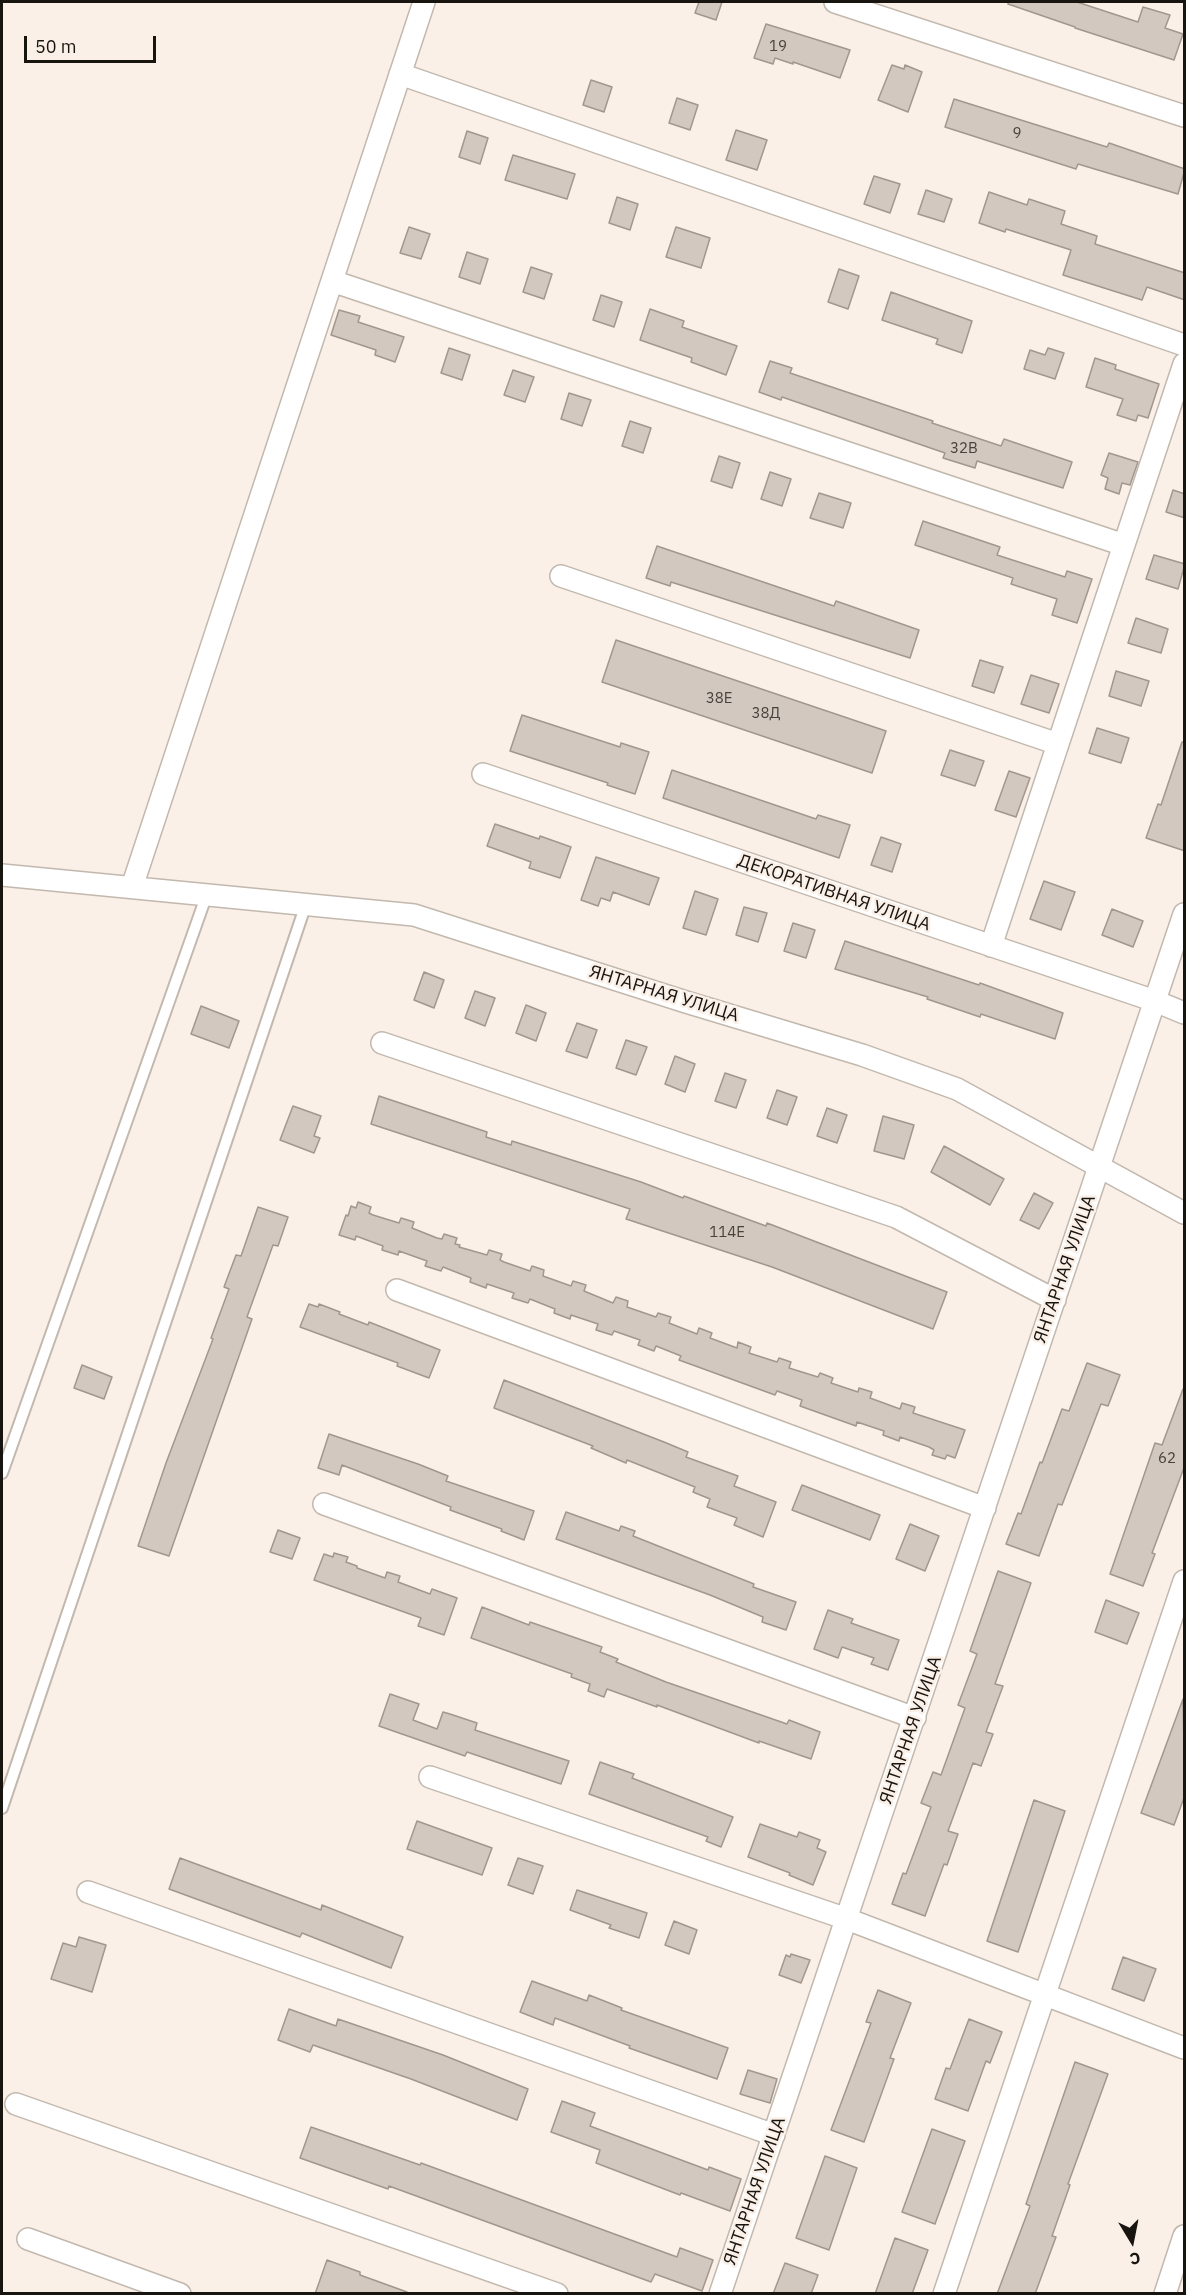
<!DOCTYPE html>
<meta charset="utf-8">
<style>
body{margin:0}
#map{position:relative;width:1186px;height:2295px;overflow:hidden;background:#fbf0e7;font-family:"IBM Plex Sans",sans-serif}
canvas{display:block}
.frame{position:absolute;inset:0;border:3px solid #181511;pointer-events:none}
.north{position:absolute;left:1102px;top:2211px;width:60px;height:60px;-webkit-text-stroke:4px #fbf0e7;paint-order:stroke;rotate:170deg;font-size:16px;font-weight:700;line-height:24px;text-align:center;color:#181511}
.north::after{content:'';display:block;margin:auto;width:21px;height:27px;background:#181511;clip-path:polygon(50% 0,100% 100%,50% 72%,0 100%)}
.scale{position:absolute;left:24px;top:36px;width:132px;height:27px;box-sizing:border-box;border:3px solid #181511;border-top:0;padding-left:8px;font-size:18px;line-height:21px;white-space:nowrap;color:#181511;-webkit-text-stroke:4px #fbf0e7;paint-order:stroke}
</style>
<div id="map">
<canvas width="1186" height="2295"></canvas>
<div class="frame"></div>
<div class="north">С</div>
<div class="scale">50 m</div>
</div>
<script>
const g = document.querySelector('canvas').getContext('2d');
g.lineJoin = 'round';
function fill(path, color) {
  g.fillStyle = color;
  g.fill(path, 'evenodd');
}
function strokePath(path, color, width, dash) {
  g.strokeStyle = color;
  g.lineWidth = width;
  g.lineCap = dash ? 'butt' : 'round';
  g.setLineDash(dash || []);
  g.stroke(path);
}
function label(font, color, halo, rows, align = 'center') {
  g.font = font + ' "IBM Plex Sans",sans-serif';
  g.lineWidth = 5;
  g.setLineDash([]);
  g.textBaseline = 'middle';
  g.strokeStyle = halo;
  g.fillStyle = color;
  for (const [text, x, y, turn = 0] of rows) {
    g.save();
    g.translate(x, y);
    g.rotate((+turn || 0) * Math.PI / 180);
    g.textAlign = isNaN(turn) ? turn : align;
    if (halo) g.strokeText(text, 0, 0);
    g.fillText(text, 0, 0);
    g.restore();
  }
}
const building = new Path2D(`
 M699,2H722L716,20L695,13Z
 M1008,2H1077L1138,22L1143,7L1170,15L1165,28L1183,34L1174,60L1075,28V27L1008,4Z
 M766,24L850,50L840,78L793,62V64L775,58L773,64L754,58Z
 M892,65L904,69L905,65L922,72L908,112L878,100Z
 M591,80L612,87L604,112L583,105Z
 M677,98L698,105L690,130L669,123Z
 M954,99L1107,147L1109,143L1185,169L1178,194L1078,164L1076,169L945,127Z
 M736,130L767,140L757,170L726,160Z
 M467,131L488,138L480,164L459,157Z
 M513,155L575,174L567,199L505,180Z
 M874,176L900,184L890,213L864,204Z
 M926,190L952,199L944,222L918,214Z
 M989,192L1027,205L1029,199L1065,211L1061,224L1097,236L1095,244L1185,273V300L1147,287L1142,300L1063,275L1071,250L1006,229L1005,232L979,223Z
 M617,197L638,204L630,230L609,223Z
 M409,227L430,234L421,259L400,253Z
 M676,227L710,238L701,268L666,257Z
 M467,252L488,259L480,284L459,277Z
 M531,267L552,274L544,299L523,292Z
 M839,269L859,276L848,309L828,302Z
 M891,292L972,321L962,353L936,344L938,339L882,320Z
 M601,295L622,302L614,327L593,320Z
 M650,309L684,321L682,327L737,346L726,375L691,362L692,358L640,340Z
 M339,310L360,316L358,322L404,337L395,362L375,355L376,350L331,335Z
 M449,348L470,355L462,380L441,373Z
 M1048,348L1064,353L1055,379L1024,369L1030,350L1045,355Z
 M1095,358L1116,365L1115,369L1159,384L1148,418L1138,415L1136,421L1117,415L1123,399L1086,387Z
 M770,361L792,368L790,373L933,421L932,423L1001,446L1004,439L1072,462L1063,488L977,461L975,468L943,458L945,453L782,397L781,400L759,392Z
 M513,370L534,377L525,402L504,395Z
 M569,393L591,400L582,426L561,419Z
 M630,421L651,428L643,453L622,446Z
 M1109,453L1138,462L1130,485L1122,483L1119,494L1105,489L1108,478L1101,475Z
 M719,456L740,463L732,488L711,481Z
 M770,472L791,479L782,506L761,499Z
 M1173,490L1185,494V518L1166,512Z
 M819,493L851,503L843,528L810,518Z
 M923,521L1000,547L997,555L1065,577L1067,571L1092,579L1077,623L1052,615L1057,599L1011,584L1013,578L915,545Z
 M657,546L834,606L836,601L919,630L910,658L671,582L670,586L646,578Z
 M1154,555L1185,564L1178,589L1146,579Z
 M1136,618L1168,629L1161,653L1128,643Z
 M616,640L886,731L872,773L602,682Z
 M980,660L1003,667L994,693L972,686Z
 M1116,671L1149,681L1141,706L1109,696Z
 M1031,675L1059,684L1049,713L1021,704Z
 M522,715L620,747L621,743L649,752L635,794L607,785L608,783L510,751Z
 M1097,728L1129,738L1121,763L1089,753Z
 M1182,742H1185V851L1146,838L1158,804L1161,805Z
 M950,750L984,761L975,786L941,775Z
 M672,770L816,819L818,815L850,825L839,858L663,798Z
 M1009,771L1030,778L1016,817L995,810Z
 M495,824L539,839L540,836L571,847L560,878L529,868L531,862L487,846Z
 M881,837L901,844L892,872L871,865Z
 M596,857L659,878L649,905L613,892L610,901L601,898L598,906L581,900Z
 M1044,881L1075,892L1061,930L1030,919Z
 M695,891L718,899L706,935L683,928Z
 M744,907L767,913L758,942L736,935Z
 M1112,909L1143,921L1133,947L1102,935Z
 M793,923L815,930L806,958L784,951Z
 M845,941L979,985L980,983L1063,1013L1055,1039L981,1014L980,1017L927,999L928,997L835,969Z
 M424,972L444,980L434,1008L414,1000Z
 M475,991L495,998L485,1026L465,1018Z
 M526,1005L546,1013L536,1041L516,1033Z
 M201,1006L239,1021L229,1048L191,1034Z
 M577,1023L597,1030L587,1058L566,1051Z
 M626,1040L647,1047L636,1075L616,1068Z
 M675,1056L695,1064L685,1092L665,1084Z
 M725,1073L746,1080L736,1108L715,1101Z
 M777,1090L797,1097L787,1125L767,1118Z
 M379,1096L487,1132L486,1137L511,1145L512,1141L641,1182L683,1198L684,1196L766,1226L767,1223L947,1292L933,1329L772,1267L626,1219L630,1209L371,1124Z
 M293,1106L321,1116L314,1136L320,1138L314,1153L280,1140Z
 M827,1108L847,1115L837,1143L817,1136Z
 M883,1116L914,1125L904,1159L874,1151Z
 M944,1146L1004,1179L990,1205L931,1172Z
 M1034,1193L1053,1203L1039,1229L1020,1220Z
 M358,1202L371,1207L369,1213L373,1215L399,1223L401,1218L414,1222L412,1228L437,1238L442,1239L444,1234L457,1238L455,1244L460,1245L459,1247L487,1255L489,1250L502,1254L500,1260L504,1262L530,1271L532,1266L544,1270L543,1276L571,1286L573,1281L586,1285L584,1291L613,1303L616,1297L628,1301L627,1307L656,1317L658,1313L671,1317L669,1323L697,1334L699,1328L712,1333L710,1338L737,1348L738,1342L751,1347L749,1353L777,1362L779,1358L791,1362L789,1368L818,1377L820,1373L833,1378L831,1383L858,1392L859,1388L872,1392L870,1398L900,1409L902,1403L915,1407L913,1413L965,1430L955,1458L947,1455L945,1459L932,1455L934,1450L929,1447L900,1437L899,1441L883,1435L884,1431L857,1422L856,1426L800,1406L802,1400L777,1391L775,1395L679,1360L681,1356L656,1346L654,1351L638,1345L640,1340L614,1331L612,1335L596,1330L598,1324L571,1315L570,1319L554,1313L555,1309L530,1299L528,1303L512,1298L514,1293L487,1284L486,1288L470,1282L471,1278L443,1267L441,1271L425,1266L427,1261L399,1251L398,1255L382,1250L383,1246L356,1236L355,1240L339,1235L346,1215L348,1216L351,1206L356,1208Z
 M258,1207L288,1217L278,1246L273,1245L247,1317L252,1319L169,1556L138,1546L166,1463L213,1339L211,1338L229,1289L224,1287L236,1255L241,1256Z
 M309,1304L318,1307L319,1304L340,1312L339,1314L368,1325L369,1322L440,1350L429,1378L397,1366L398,1363L300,1327Z
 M1087,1363L1120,1375L1108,1406L1101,1404L1062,1505L1058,1504L1039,1556L1006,1544L1018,1513L1021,1514L1040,1462L1042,1463L1062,1409L1069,1411Z
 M82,1365L112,1377L104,1399L74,1388Z
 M504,1380L664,1442L688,1452L686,1457L738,1476L734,1486L776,1502L763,1537L734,1525L737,1518L707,1507L710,1499L693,1492L695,1487L627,1460L626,1463L591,1448L593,1446L494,1408Z
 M1183,1389H1185V1465L1152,1553L1155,1554L1143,1586L1110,1574L1155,1443L1162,1445Z
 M329,1434L418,1464L448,1476L446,1481L534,1511L524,1540L501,1531L502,1529L450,1510L451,1507L342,1465L339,1475L318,1468Z
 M802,1485L880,1515L870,1540L792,1510Z
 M566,1512L619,1531L621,1526L635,1531L633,1536L754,1584L753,1587L796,1602L786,1630L762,1622L763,1617L710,1595L556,1539Z
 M910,1524L939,1536L925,1571L896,1559Z
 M278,1530L300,1538L292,1559L270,1552Z
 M334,1553L348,1557L346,1562L357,1566V1568L385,1578L387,1572L400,1576L398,1582L430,1594L432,1589L457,1598L444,1635L418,1626L421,1618L314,1580L324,1554L333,1557Z
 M998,1571L1031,1583L995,1684L1003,1686L986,1732L993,1734L981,1766L973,1763L948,1831L958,1834L947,1865L944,1864L925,1916L892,1904L903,1873L906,1874L931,1807L921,1803L933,1772L941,1775L965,1708L958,1705L977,1654L970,1651Z
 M1106,1600L1139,1613L1127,1644L1095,1632Z
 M482,1607L529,1625L530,1622L602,1647L600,1652L618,1659L616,1662L666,1682L787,1724L789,1720L820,1732L811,1759L759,1741V1743L657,1705V1707L607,1689L604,1697L588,1691L590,1684L571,1677L572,1674L471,1638Z
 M828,1610L853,1619L851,1623L899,1640L888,1670L871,1664L874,1658L842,1647L838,1658L814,1649Z
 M390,1694L419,1704L413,1720L437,1729L443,1712L450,1714L477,1723L475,1730L569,1761L561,1784L467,1752L465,1756L379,1726Z
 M1183,1699L1185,1795L1174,1825L1141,1813Z
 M600,1762L634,1774L632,1778L733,1817L721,1847L706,1841L708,1837L589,1794Z
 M1034,1800L1065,1811L1018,1952L987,1941Z
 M417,1821L492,1848L482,1875L407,1849Z
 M760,1824L797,1837L799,1832L820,1840L817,1848L826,1852L813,1885L789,1875L790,1873L748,1857Z
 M180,1858L321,1910L322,1905L403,1937L391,1968L302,1933L300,1937L169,1889Z
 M518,1858L543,1866L533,1894L508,1885Z
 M577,1890L647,1913L639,1938L609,1928L611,1925L570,1910Z
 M674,1921L697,1930L689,1954L665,1945Z
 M79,1937L106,1945L92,1992L51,1979L63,1943L76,1947Z
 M791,1954L810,1960L801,1983L779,1975L786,1955L790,1957Z
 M1123,1957L1156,1969L1144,2001L1112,1989Z
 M532,1981L587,2001L589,1995L622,2008L621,2010L728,2048L717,2079L629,2048L630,2046L555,2018L553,2025L520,2012Z
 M878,1990L911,2003L890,2058L894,2059L864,2142L831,2130L871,2023L866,2022Z
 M289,2009L336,2026L338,2019L443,2055L528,2089L517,2120L411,2079L313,2045L310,2052L278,2040Z
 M969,2019L1002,2032L990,2063L986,2061L968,2111L935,2099L946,2068L950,2069Z
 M1075,2062L1108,2074L1068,2184L1070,2185L1052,2236L1056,2237L1035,2294H997L1030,2206L1026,2204Z
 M748,2070L777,2079L770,2103L740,2094Z
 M562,2101L595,2113L590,2126L708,2170L709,2167L741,2179L730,2211L681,2193L680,2195L596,2163L600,2150L551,2132Z
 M311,2127L420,2165L421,2163L677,2257L680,2248L713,2260L702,2291L655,2274L651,2282L389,2186L388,2189L300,2158Z
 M932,2129L965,2141L935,2224L902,2212Z
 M825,2156L857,2168L829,2250L796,2238Z
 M895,2238L928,2250L912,2294H875Z
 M327,2260L360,2272V2275L407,2292L406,2294H315Z
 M785,2263L818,2275L811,2294H773Z`);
const lane = new Path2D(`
 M2,1473L207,894
 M2,1808L306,904`);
const street = new Path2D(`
 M835,2L1184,116
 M400,74L1184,345
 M332,281L1124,545
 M561,576L1058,744
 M483,774L1155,1001L1184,1013
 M2,875L414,915L686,1002L862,1055L957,1089L1184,1213
 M132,887L424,2
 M991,946L1184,364
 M382,1043L896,1217L1055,1300
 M397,1290L985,1508
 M324,1504L915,1718
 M430,1777L847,1919L1184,2048
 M88,1892L774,2135
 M16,2104L557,2294
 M28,2239L180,2294
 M720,2294L1184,914
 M944,2294L1184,1581
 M1165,2294L1184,2236`);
const numberNames = [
 ["19",778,47],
 ["9",1017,134],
 ["32В",964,449],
 ["38Е",719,699],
 ["38Д",766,714],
 ["114Е",727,1233],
 ["62",1167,1459]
];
const streetNames = [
 ["ДЕКОРАТИВНАЯ УЛИЦА",834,893,19],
 ["ЯНТАРНАЯ УЛИЦА",664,994,17],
 ["ЯНТАРНАЯ УЛИЦА",1065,1269,-71],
 ["ЯНТАРНАЯ УЛИЦА",911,1730,-71],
 ["ЯНТАРНАЯ УЛИЦА",755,2191,-71]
];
fill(building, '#d3c8bf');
strokePath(building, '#a1978e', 1.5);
strokePath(lane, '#c2b8ae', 14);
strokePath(street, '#c2b8ae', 24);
strokePath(lane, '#fff', 10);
strokePath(street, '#fff', 21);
label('15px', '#47423c', null, numberNames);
label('18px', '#181511', '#fbf0e7', streetNames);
</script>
